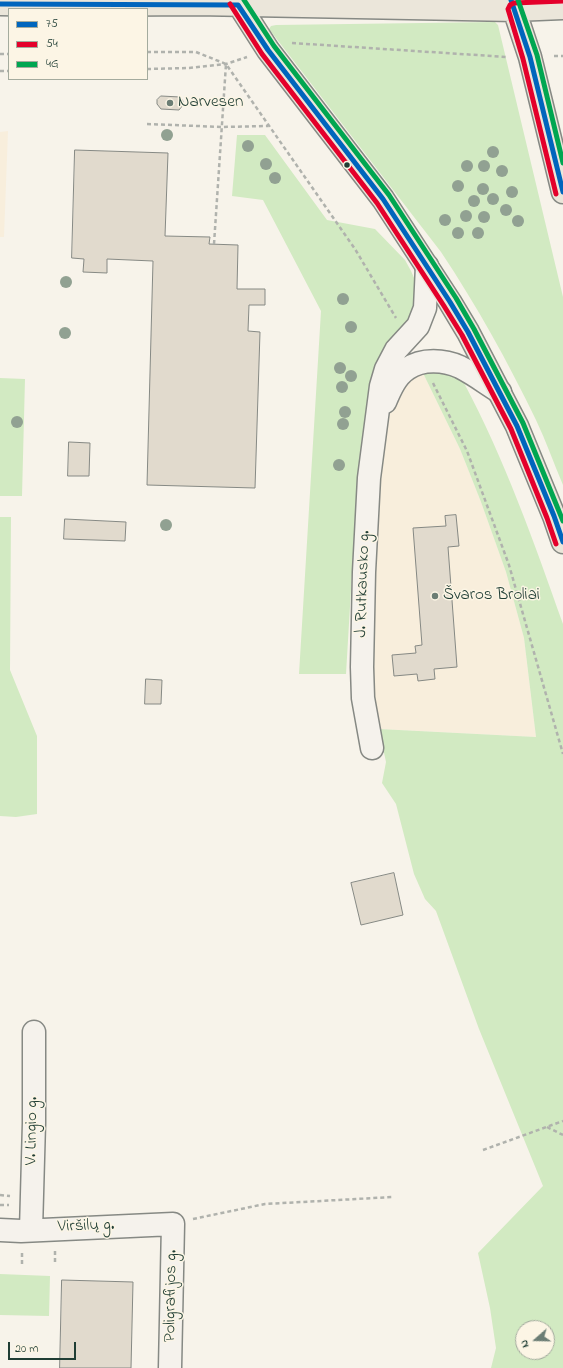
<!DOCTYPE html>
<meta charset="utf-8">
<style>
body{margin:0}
#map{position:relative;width:563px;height:1368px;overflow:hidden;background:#f7f3ea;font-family:"Indie Flower",sans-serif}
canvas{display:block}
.legend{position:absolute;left:8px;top:8px;width:140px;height:72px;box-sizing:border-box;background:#fcf5e5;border:1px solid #a4ab9e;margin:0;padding:5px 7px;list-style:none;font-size:12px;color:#1f3d34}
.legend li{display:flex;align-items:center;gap:8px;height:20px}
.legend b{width:20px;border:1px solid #a4ab9e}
.north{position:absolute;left:515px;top:1320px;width:40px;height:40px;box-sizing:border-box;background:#fcf5e5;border:1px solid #a4ab9e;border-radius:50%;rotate:250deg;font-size:11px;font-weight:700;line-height:16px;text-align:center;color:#1f3d34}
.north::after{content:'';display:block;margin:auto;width:14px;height:18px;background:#6b7d74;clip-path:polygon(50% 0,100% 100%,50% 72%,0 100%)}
.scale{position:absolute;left:8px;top:1342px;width:68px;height:18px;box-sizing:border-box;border:2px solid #1f3d34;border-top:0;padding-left:5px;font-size:12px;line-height:14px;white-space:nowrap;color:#1f3d34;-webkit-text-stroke:3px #fcf5e5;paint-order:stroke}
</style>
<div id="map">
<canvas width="563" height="1368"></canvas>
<ul class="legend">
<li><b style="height:5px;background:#0065bd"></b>75</li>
<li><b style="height:5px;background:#e4002b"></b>54</li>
<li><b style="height:5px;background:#00a651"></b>4G</li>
</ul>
<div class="north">N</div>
<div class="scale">20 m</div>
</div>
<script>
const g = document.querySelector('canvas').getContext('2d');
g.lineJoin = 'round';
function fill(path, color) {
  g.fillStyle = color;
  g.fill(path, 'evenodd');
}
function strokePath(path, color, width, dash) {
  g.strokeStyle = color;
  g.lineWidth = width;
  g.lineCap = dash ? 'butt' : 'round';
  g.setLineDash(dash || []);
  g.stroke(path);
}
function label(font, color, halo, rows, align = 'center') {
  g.font = font + ' "Indie Flower",sans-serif';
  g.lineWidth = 3;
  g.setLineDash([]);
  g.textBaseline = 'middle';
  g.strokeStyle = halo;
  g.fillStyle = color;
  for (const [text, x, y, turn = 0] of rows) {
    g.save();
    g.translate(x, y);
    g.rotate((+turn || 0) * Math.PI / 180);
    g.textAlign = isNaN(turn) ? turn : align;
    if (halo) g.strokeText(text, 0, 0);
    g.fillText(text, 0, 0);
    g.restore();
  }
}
const built = new Path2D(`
 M8,131L4,237H0V132Z
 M422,371L460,449L481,502L506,572L524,638L536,737L379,729L374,704L370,669L374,557L382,445L393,401L398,387Z`);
const green = new Path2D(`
 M495,22L498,25L563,297V485C554,464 546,441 536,420C508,362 477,306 441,252L269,29L271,26L276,25Z
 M237,135H265L327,220L375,229L405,260L411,271L416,282L414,312L373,387L362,438L357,488L346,674H299L321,311L263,200L232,196Z
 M422,371L453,374L464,383C505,460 534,542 563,624V1368H491L496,1348L490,1308L478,1253L543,1186L479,1029L436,911L425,899L414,874L396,804L382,783L386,762L379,729L536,737L524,638L506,572L481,502L460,449ZM523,1328H547V1352H523Z
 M0,378L25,379L22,496H0Z
 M0,517H11L10,670L37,736V814L16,817L0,816Z
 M0,1274L50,1276L49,1316L0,1315Z`);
const building = new Path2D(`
 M161,96L180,97L183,101V105L179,110L161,109L157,104V100Z
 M75,150L168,153L165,236L210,237L209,244L238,245L237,289H265V305H249L248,331L260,332L255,488L147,485L153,261L107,259V273L83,272L84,259L72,258Z
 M69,442L90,443L89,476H68Z
 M456,515L459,546L448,547L457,667L434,669L435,679L418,681L417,674L394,676L392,655L416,653L415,646L422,645L413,528L446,526L445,516Z
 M65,519L126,522L125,541L64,539Z
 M146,679L162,680L161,704H145Z
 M394,873L403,915L361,925L351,883Z
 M62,1280L133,1282L131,1368H60Z`);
const path = new Path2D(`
 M292,43L507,57
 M147,52H196L226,64L355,249L396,318
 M0,54H9
 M554,56H563
 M147,69L189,68L226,64L247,57
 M0,71H9
 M147,124L222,127L268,126
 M214,244L226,64
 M433,383L467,451L509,565L563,754
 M547,1127L563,1135
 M483,1150L563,1121
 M0,1195L10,1196
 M0,1205H9
 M193,1219L265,1204L393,1197
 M55,1251V1264
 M22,1253V1264`);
const minor = new Path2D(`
 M385,402C390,390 396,376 407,369C422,358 445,360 460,367C474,374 487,384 500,392
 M372,748L363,698L362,667L364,572L369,478L381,386L386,369L396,350L418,326L425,308L427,266
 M0,1230L21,1231L173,1224L170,1368
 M31,1230L34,1123V1032`);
const primary = new Path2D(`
 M236,0L268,50L383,199L450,302L468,332L517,426L554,516L563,542
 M511,0L530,57L563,192
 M0,4L54,5L197,4L515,10L563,8`);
const bus1 = new Path2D(`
 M511,0L530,57L563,192
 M0,4L238,5L268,50L383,199L450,302L468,332L517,426L554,516L563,542`);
const bus2 = new Path2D(`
 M230,4L262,54L377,203L444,306L462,335L511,429L547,518L556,544
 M556,194L523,59L508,9L510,5L514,3L563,1`);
const bus3 = new Path2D(`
 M244,0L274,46L389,195L456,298L474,329L523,423L563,521
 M518,0L537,55L563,163`);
const trees = [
 [167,135],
 [248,146],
 [493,152],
 [266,164],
 [467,166],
 [484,166],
 [502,171],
 [275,178],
 [458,186],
 [483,189],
 [512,192],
 [493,199],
 [474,201],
 [506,210],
 [466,216],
 [484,217],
 [445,220],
 [518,221],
 [458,233],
 [478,233],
 [66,282],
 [343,299],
 [351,327],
 [65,333],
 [340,368],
 [351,376],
 [342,387],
 [345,412],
 [17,422],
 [343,424],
 [339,465],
 [166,525]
];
const markers = [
 [170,103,4,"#6b7d74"],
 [347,165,3.5,"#1f3d34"],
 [435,596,4,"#6b7d74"]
];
const poiNames = [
 ["Narvesen",178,103],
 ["Švaros Broliai",443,596]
];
const streetNames = [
 ["J. Rutkausko g.",364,584,-88],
 ["V. Lingio g.",33,1131,-89],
 ["Viršilų g.",86,1227,-2],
 ["Poligrafijos g.",172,1296,-89]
];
fill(built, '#f8eedc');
fill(green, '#d2eac2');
fill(building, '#e1dacd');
strokePath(building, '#868984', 1);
strokePath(minor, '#868984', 25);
strokePath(primary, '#868984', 25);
strokePath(path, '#b0b2ad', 2.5, [4, 3]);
strokePath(minor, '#f5f2ec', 22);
strokePath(primary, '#ebe6da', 22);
strokePath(bus1, '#0065bd', 5);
strokePath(bus2, '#e4002b', 5);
strokePath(bus3, '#00a651', 5);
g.fillStyle = '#91a192';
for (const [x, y] of trees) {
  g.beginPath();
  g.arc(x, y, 6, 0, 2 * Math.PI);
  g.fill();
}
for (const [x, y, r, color] of markers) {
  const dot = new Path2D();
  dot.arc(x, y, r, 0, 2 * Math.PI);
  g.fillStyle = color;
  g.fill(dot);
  strokePath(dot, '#fcf5e5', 1.5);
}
label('17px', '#1f3d34', '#fcf5e5', poiNames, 'left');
label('17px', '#1f3d34', '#fcf5e5', streetNames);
</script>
